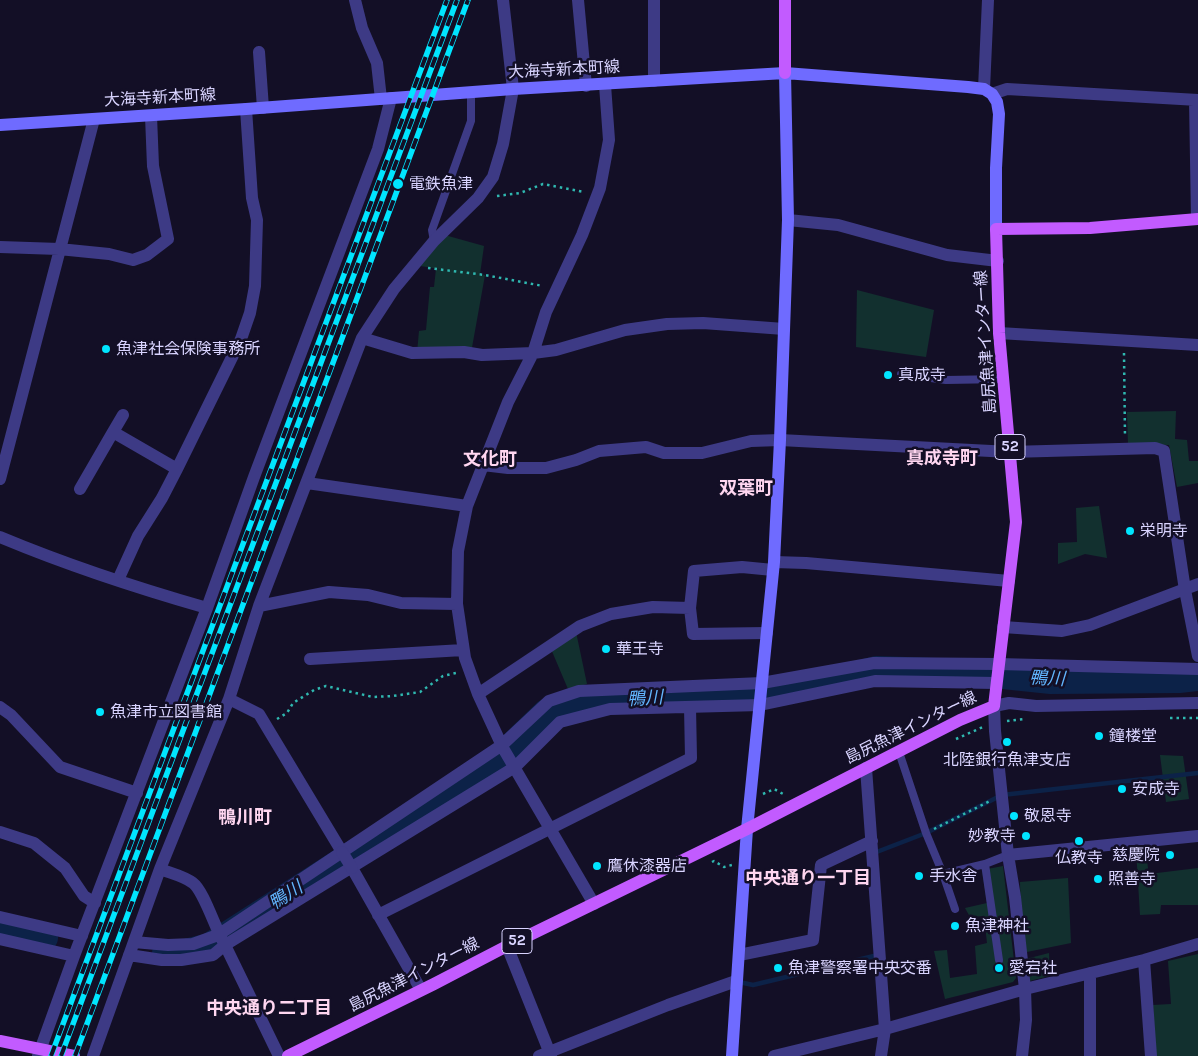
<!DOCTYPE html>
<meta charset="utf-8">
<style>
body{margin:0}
canvas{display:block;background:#130f26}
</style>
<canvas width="1198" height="1056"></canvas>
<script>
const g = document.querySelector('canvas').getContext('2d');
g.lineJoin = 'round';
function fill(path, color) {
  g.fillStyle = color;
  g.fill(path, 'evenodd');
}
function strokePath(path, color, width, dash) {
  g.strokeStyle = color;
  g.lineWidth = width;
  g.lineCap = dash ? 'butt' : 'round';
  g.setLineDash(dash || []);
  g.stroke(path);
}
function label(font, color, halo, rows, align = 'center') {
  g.font = font + ' Karla,"Noto Sans JP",sans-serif';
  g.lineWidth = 5;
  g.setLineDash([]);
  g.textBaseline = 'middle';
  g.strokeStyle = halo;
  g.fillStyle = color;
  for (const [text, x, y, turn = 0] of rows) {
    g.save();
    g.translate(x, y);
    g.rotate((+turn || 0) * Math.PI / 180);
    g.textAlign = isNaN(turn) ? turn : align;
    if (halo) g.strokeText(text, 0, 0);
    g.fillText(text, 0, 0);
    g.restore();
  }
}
const green = new Path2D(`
 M441,234L484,246L480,274L485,275L471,353H417L419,331L426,330L430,287H434L436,269L452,271L414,265Z
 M857,290L934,310L926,357L856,347Z
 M1176,411L1175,439L1187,440L1189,461H1198V483L1177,487L1169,445L1128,444L1127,412Z
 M1099,506L1107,558L1085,554L1058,564V543L1077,542L1076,508Z
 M576,632L587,684L568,689L551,649Z
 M1160,755L1183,756L1189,799L1166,802Z
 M1136,849H1145L1149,874L1198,868V905H1161L1160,914L1140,915Z
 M1003,866L1016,978L1013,982L945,999L934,951L947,950L950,978L977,974L975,946L987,943L984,916L970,917L965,908L987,903L982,870Z
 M1068,878L1071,943L1022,953L1020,882Z
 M1049,953L1050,976L1025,982L1022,960Z
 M1198,954V1056H1156L1153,1005L1171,1004L1168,961Z`);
const stream = new Path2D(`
 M874,853L926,833L1002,795L1198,773
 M739,982L753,985L878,955`);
const river = new Path2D(`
 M0,927L45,938
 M165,953H181L209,946L492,764L546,712L572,703L610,698L789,691L876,669L965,672L1051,681L1179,680L1198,678`);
const path = new Path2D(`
 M497,196L520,193L543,184L584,192
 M428,268L485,275L543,286
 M1124,353L1125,437
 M1170,718H1198
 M277,719L287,713L293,703L314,690L326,686L373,697L393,696L420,692L443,676L456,673
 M1007,721L1024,719
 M956,739L983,727
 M763,794L774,789L785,795
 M934,829L990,801
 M712,862L714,861L724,867L732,865`);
const lane = new Path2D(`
 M434,241L432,230L471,121V92
 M901,374L946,380L1004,379
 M899,752L926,833L943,874L955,909
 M985,864L999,960
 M943,874L985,864L1008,855`);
const street = new Path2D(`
 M355,0L362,28L377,63L381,99
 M578,0L586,86
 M654,0V81
 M259,52L263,108
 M984,89L988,0
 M992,94L1007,89L1198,100
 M1195,100L1197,219
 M788,220L838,225L947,255L998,261
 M0,247L59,249L109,254L133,260L147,255L168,239L153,166L151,116
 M999,333L1198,345
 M362,338L412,353L464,352L482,355L533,353L556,350L625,330L667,324L703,323L784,329
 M123,415L113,432L177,469
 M483,465L508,468H546L576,460L599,451L646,447L664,453H702L751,441L780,440L1010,452L1155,448L1164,451L1185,590L1198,656
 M0,479L94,119
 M307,483L467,506
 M80,489L113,432
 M0,537C67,565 137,588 207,608
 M774,562L806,563L1009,581
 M118,580L138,536L162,498L177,469L241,339L250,313L255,286L257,220L252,198L246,109
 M259,606L329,592L368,595L401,603L457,604
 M690,608L693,634L767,633
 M1003,627L1062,631L1090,625L1198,584
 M310,659L463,650
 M478,694L580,626L611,614L653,607L690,608L694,571L742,567L773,570
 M229,699L259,714L342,852
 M0,707L11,715L60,767L137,793
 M866,768L885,1029L881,1056
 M0,832L34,843L65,868L84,896L95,903
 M1008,855L1198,836
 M352,868L421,990
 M160,869C170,873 184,876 193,883C204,891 216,931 225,945L279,1056
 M594,904L503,748L478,694L465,658L457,604L458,551L467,506L508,402L533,353L546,312L582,235L600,188L609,140L605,85
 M378,915L691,758L690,707
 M0,917L82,936
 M0,939L74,956
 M134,942L168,945L193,944L218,935L502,745L549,701L579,691L762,683L874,663L998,664L1198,669
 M507,946L551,1056
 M129,955L162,960H181L213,955L225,945L515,767L560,722L610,709L760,705L875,681L996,683
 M739,955L813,940L821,865L872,841
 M1144,960L1151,1056
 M1090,973V1056
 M38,1056L74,956L207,608L254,477L378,149L391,98
 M93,1056L160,869L229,699L259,606L362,338L394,289L434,241L478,198L493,177L503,144L513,89L503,0
 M539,1056L668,1005L736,981
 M774,1056L885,1029L1025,989L1144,960L1198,944
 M1022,1056L1026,1020L1025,989L1015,897L1008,855L995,731L994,706L1009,703L1036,706L1198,703`);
const secondary = new Path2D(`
 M0,125L246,109L513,89L785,73L968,87L984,89L992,94L997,102L999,114L996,168V229
 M732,1056L747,829L774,562L780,440L788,220L785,73`);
const primary = new Path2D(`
 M785,0V73
 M0,1041L74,1056
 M288,1056L434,984L507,946L747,829L960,720L994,706L1016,522L999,333L996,229L1090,228L1198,219`);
const rail = new Path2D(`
 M51,1056L447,0
 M61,1056L457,0
 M75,1056L468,0`);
const streetBridge = new Path2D(`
 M342,852L352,868`);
const markers = [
 [398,184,6,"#00e5ff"],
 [106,349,5,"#00e5ff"],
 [888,375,5,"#00e5ff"],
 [1130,531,5,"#00e5ff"],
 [606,649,5,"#00e5ff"],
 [100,712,5,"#00e5ff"],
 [1099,736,5,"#00e5ff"],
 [1007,742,5,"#00e5ff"],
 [1122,789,5,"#00e5ff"],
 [1014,816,5,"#00e5ff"],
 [1026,836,5,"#00e5ff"],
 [1079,841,5,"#00e5ff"],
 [1170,855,5,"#00e5ff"],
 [597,866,5,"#00e5ff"],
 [919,876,5,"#00e5ff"],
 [1098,879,5,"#00e5ff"],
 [955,926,5,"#00e5ff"],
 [778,968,5,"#00e5ff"],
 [999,968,5,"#00e5ff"]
];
const shields = [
 [1010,447,30],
 [517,941,30]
];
const shieldNames = [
 ["52",1010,447],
 ["52",517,941]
];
const streetNames = [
 ["大海寺新本町線",564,70,-3],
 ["大海寺新本町線",160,98,-3],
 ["島尻魚津インター線",986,342,-94],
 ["島尻魚津インター線",911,728,-26],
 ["島尻魚津インター線",414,975,-27]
];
const poiNames = [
 ["電鉄魚津",409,184],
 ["魚津社会保険事務所",116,349],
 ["真成寺",898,375],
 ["栄明寺",1140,531],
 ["華王寺",616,649],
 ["魚津市立図書館",110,712],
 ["鐘楼堂",1109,736],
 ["北陸銀行魚津支店",1007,760,"center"],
 ["安成寺",1132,789],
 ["敬恩寺",1024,816],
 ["妙教寺",1016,836,"right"],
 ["慈慶院",1160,855,"right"],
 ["仏教寺",1079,858,"center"],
 ["鷹休漆器店",607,866],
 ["手水舎",929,876],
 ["照善寺",1108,879],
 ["魚津神社",965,926],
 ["魚津警察署中央交番",788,968],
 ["愛宕社",1009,968]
];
const neighbourhoodNames = [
 ["真成寺町",942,459],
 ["文化町",490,460],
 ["双葉町",746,489],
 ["鴨川町",245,818],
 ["中央通り一丁目",808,879],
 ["中央通り二丁目",269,1009]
];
const waterNames = [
 ["鴨川",1047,679,3],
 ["鴨川",645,699,-3],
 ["鴨川",286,896,-33]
];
fill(green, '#12302f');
strokePath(stream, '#0c2248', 4.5);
strokePath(river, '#0c2248', 26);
strokePath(path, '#2fb8b0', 2.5, [2.5, 4]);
strokePath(lane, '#3d3a85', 8);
strokePath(street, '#3d3a85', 12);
strokePath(secondary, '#6f6bff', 12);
strokePath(primary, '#c25bff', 12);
strokePath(rail, '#00e5ff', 5.5);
strokePath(rail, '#130f26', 4, [11]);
strokePath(streetBridge, '#3d3a85', 12);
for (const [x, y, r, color] of markers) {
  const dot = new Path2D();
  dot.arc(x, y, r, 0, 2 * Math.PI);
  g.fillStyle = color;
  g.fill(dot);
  strokePath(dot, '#130f26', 2);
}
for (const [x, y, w] of shields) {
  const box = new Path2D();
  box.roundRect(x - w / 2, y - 12.5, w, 25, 4);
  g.fillStyle = '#130f26';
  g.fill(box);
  strokePath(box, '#d9d4ff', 1);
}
label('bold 15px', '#d9d4ff', null, shieldNames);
label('16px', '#d9d4ff', '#130f26', streetNames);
label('16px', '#d9d4ff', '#130f26', poiNames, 'left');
label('bold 18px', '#ffd6f0', '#130f26', neighbourhoodNames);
label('italic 18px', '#62b6ff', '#130f26', waterNames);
</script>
